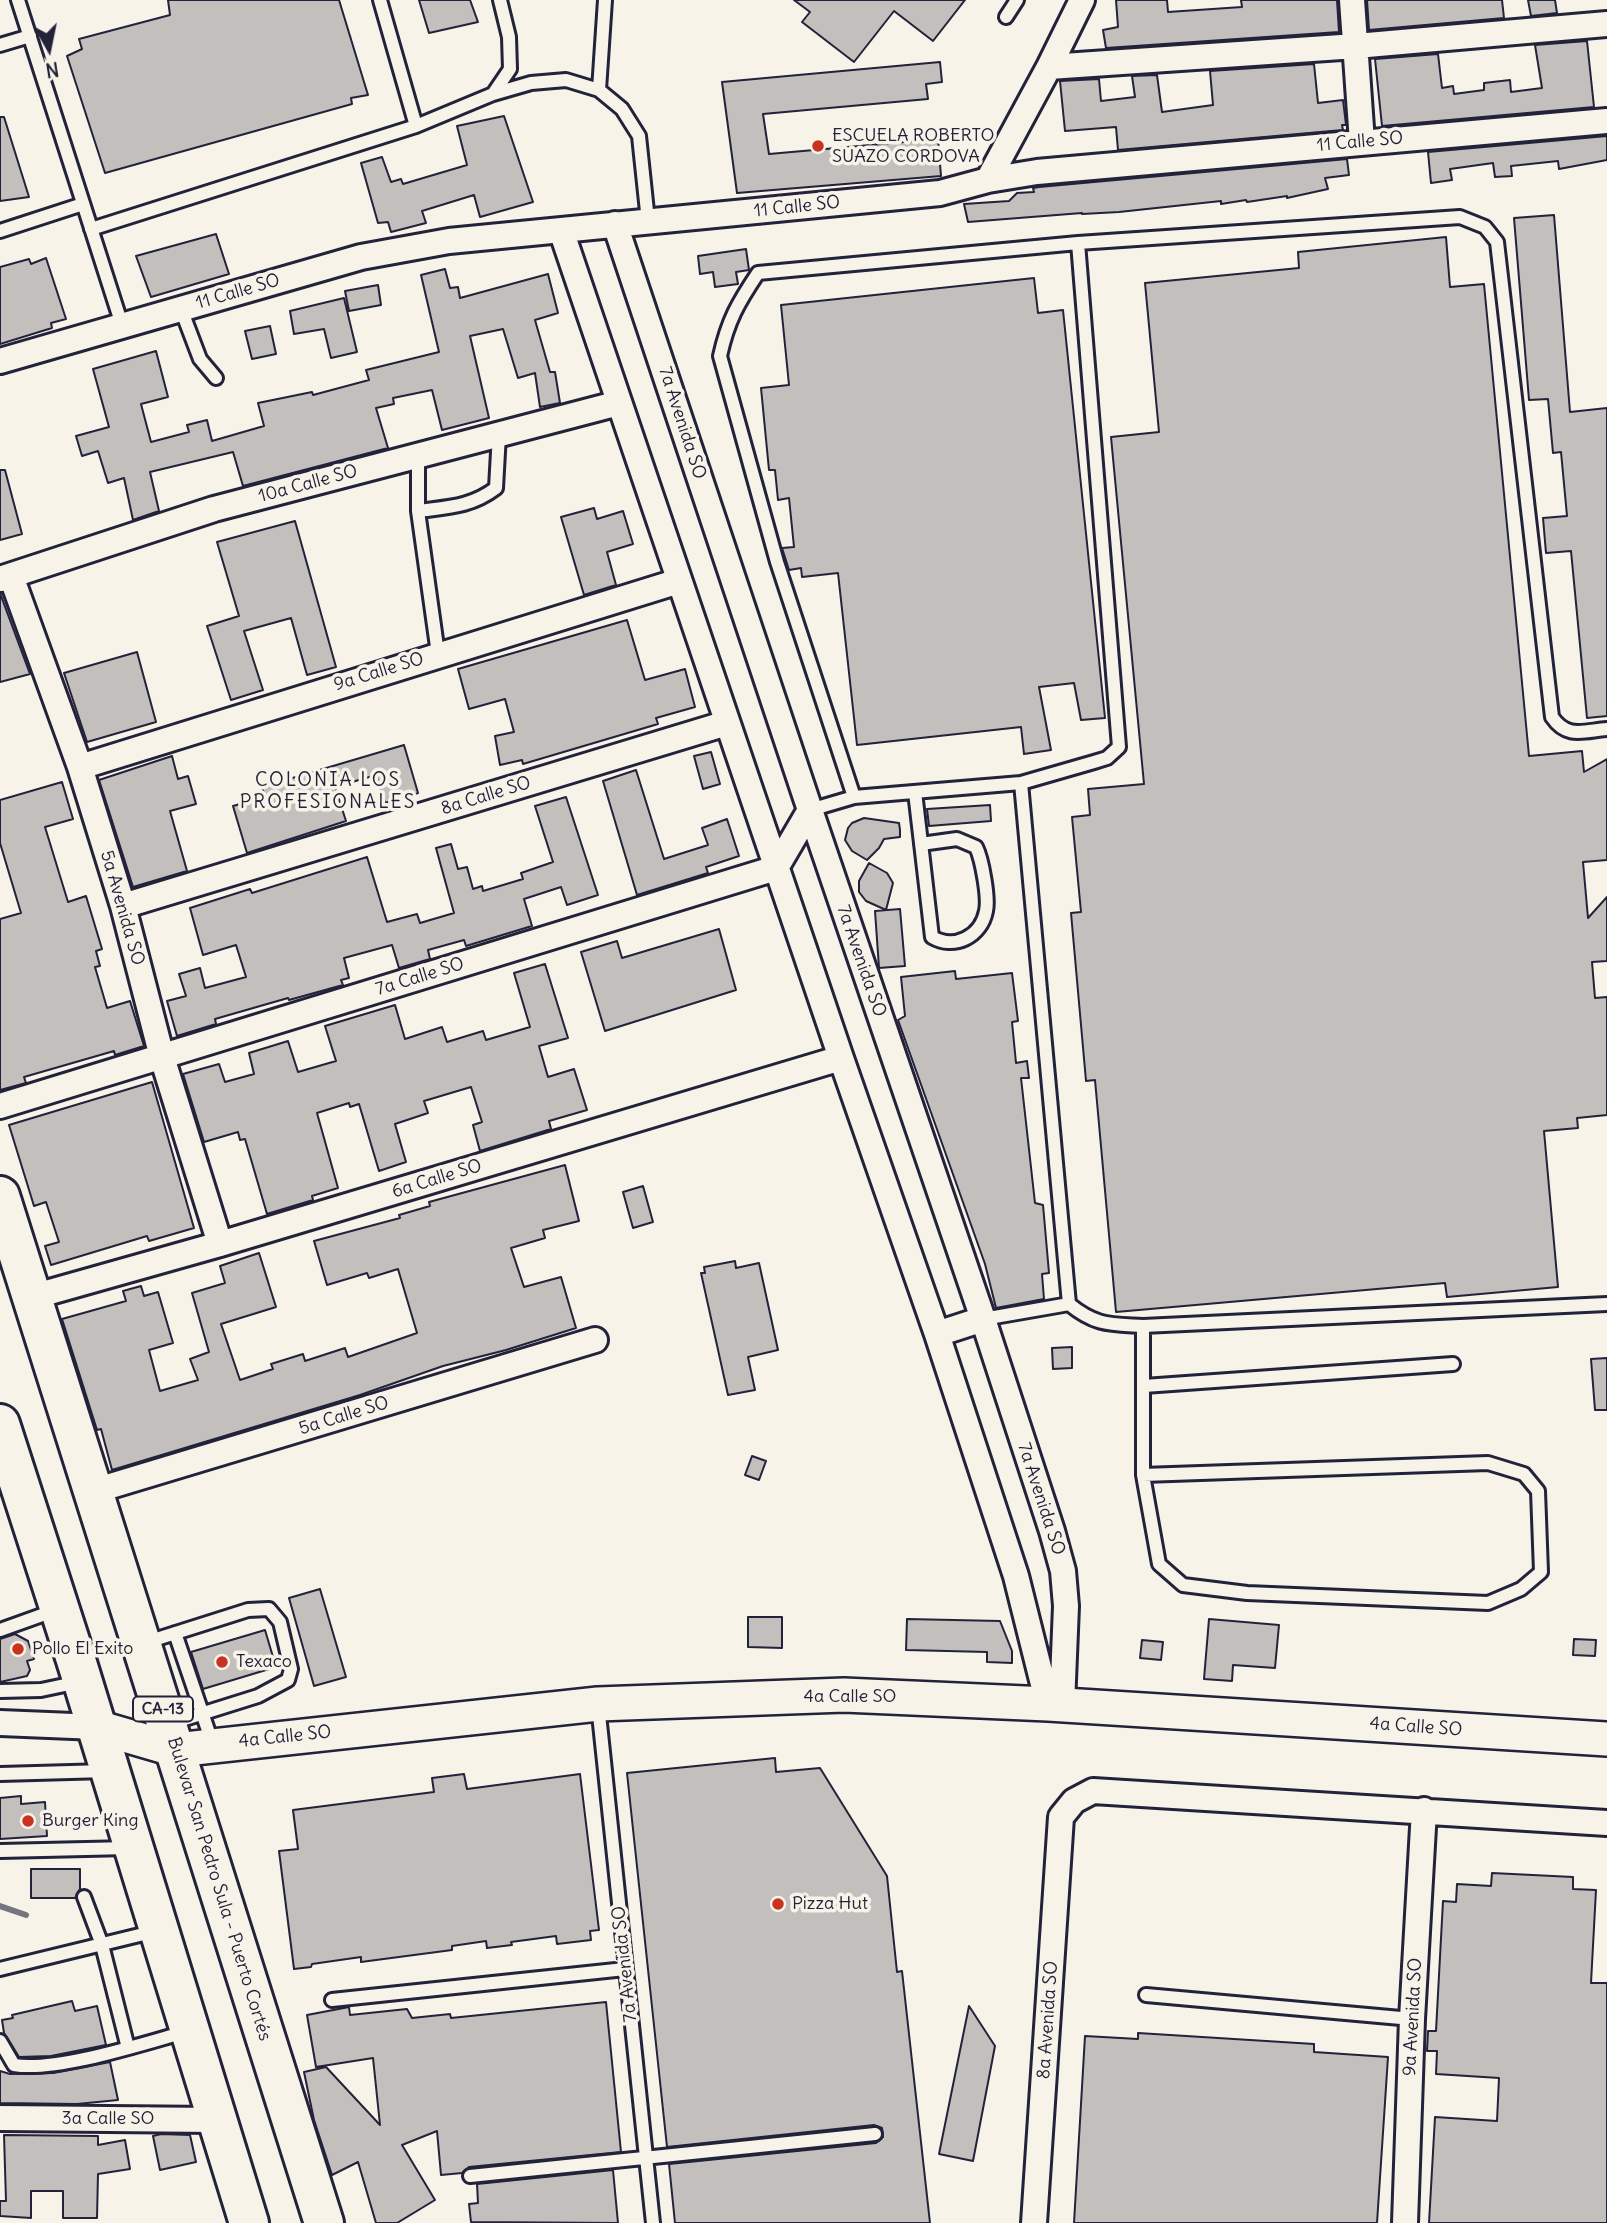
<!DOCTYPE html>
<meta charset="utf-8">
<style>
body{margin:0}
#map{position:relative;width:1607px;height:2223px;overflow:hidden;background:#f7f3e8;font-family:Delius,sans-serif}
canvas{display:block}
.north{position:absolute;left:14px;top:14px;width:70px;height:70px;-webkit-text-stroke:5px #f7f3e8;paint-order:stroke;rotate:171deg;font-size:19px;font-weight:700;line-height:28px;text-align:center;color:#22223b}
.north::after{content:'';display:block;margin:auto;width:24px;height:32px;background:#22223b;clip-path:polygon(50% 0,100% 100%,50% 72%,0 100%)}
</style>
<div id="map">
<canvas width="1607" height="2223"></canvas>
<div class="north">N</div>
</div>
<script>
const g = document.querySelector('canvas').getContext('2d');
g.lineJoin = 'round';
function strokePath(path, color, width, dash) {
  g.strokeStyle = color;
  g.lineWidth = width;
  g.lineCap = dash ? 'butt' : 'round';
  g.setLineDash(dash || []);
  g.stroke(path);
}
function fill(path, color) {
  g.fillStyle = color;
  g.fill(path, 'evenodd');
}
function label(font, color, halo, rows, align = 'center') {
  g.font = font + ' Delius,sans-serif';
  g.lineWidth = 7;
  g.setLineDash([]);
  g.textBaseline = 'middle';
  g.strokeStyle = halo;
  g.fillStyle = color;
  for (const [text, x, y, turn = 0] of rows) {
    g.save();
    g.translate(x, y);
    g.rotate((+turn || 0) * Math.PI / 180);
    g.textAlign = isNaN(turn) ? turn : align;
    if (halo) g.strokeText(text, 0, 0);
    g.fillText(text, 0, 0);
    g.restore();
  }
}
const stream = new Path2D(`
 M0,1906L26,1915`);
const building = new Path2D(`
 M168,0H339L368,95L351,98L352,104L105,173L67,56L82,49L79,39L170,15Z
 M419,0H470L478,22L429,33Z
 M794,0H965L933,41L894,11L854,62L802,22L810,12Z
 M1116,0H1167L1168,12L1242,7L1241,0H1337L1339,32L1106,48L1103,30L1118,27Z
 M1367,0H1502L1504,18L1369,30Z
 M1528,0H1555L1557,13L1531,16Z
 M1587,41L1594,107L1382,126L1375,59L1438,54L1442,88L1453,86L1454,94L1484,90V83L1510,80L1511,92L1542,88L1535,45Z
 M940,62L942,82L926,84L928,99L763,114L769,154L938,139L941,176L737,193L722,82Z
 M1314,64L1318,103L1343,100L1346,125H1342L1343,130L1118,150L1116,127L1065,131L1060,81L1099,79L1101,101L1135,97L1132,76L1157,75L1162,112L1213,105L1210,71Z
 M504,116L533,202L480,217L474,195L422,211L426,223L391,232L388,222L378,223L361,163L382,157L391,182L401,179L403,184L467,165L457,126Z
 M0,117H4L29,197L0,201Z
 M1607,136V160L1559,169L1558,161L1511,166L1512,176L1495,177L1493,163L1450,169L1452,180L1431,183L1428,152Z
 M1347,159L1349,175L1325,178L1328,189L1287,198V196L1247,202L1246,200L1221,204V201L1119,212L1082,214V213L968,222L964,204L1009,201L1017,193L1034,192L1033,188L1039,187Z
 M1554,215L1570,412L1607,408V716L1587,718L1571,551L1546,553L1543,518L1567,516L1561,452L1553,453L1548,399L1529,400L1514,218Z
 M216,234L229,274L151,297L136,256Z
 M1446,237L1450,287L1484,284L1529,756L1582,751L1584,772L1607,759V860L1583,862L1588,918L1607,897V961L1592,962L1595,998L1607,997V1115L1577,1118L1578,1128L1544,1131L1558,1287L1447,1297L1445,1283L1116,1312L1095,1080L1086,1081L1071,913L1081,912L1072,817L1090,815L1088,789L1144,784L1111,437L1159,432L1145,283L1299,268L1298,252Z
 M746,249L749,270L736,272L738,284L715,287L713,272L700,274L698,256Z
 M46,258L66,319L51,323L52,328L0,344V267L29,259L31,264Z
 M445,269L450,288L458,287L460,298L548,274L558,313L535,320L550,372H555L560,403L540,407L535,373L518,378L503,329L470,336L489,418L442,430L432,390L393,398L394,404L376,408L388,448L243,486L233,452L150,472L159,511L133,520L124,478L108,483L98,451L82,456L76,436L109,427L93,369L156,351L168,397L141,404L151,442L189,432L187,425L207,420L212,441L264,426L258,403L312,392L313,395L369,380L366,370L439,352L421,275Z
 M1034,278L1038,313L1063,310L1105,718L1081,720L1074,683L1039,687L1051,750L1024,754L1021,727L857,745L838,573L802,577L801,568L789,570L782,548L794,547L789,498L778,500L775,470H769L761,388L789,385L781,305Z
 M378,285L381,305L349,311L345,291Z
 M344,298L357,352L331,358L324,329L294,334L290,311Z
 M270,326L276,354L252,359L245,331Z
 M0,470H5L22,534L0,540Z
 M594,508L597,519L623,511L633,544L607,552L616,585L584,595L561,517Z
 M295,521L336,667L307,675L291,618L244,631L263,690L231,700L207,626L239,616L217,542Z
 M0,593L30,674L0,682Z
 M627,620L645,680L685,669L695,707L656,718L658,724L523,764L522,760L500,765L495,736L514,732L505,699L469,709L458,669Z
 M137,652L156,722L87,742L64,673Z
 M404,745L418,793L385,803L376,775L335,787L346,821L247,853L233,806L265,797L262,787Z
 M711,752L720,784L703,789L694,756Z
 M172,756L178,779L188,776L196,804L170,811L187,871L133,887L99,780Z
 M636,770L664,859L708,845L702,828L727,819L739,856L706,867L708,873L637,895L603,781Z
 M62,782L73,819L45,827L68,902L86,896L102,949L96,951L100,966L95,967L107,1008L130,1001L144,1046L115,1055L114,1051L24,1077L26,1083L0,1090V919L21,913L0,843V800Z
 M566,797L598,895L567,905L561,887L524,899L532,926L466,946L464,940L428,950L430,959L399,968L392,945L344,958L349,978L341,980L343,985L289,1000L288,998L215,1019L216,1024L177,1036L167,1001L186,996L179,974L200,968L205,988L246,977L236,945L203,955L190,908L250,889L252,893L367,857L387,922L417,914L420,923L454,913L436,848L451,844L458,869L467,867L473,889L482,886L483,891L523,879L521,873L553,862L535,806Z
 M990,805L991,821L929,826L927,809Z
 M864,818L899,823L900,830V837L884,839L879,848L867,860L852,851L845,840L848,828L852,823Z
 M869,863L887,873L893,883L886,910L866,901L859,892V881Z
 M900,909L905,966L879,968L875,911Z
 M719,929L736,990L605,1031L581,952L617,941L622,958Z
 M545,964L568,1038L539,1046L548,1077L574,1069L587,1110L549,1121L551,1129L480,1151L473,1125L482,1122L471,1087L424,1101L428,1113L395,1124L406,1162L379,1171L359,1104L350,1107L349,1103L317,1113L338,1188L312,1196L313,1200L267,1214L245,1139L240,1140L238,1132L204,1142L183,1074L219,1064L225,1082L254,1074L249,1053L288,1041L298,1072L336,1061L325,1026L395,1005L405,1039L442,1027L447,1042L483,1031L486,1040L530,1027L514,973Z
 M955,971L956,979L1012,973L1018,1021L1012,1022L1016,1063L1027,1061L1029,1078H1021L1035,1203L1043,1205L1049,1273L1042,1274L1044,1299L996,1308L985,1264L898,1020L905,1016L901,977Z
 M152,1082L194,1228L149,1241L147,1236L51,1265L45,1246L59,1242L46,1202L34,1206L9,1125Z
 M565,1165L579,1221L543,1230L545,1238L511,1248L524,1287L561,1277L576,1328L506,1350L443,1366L360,1395L112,1470L101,1429L97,1430L62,1319L126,1301L123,1291L141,1286L144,1296L158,1292L173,1343L149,1350L160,1391L198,1380L190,1359L209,1352L192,1293L225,1283L220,1266L259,1253L276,1307L221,1324L240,1380L273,1369L271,1364L303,1354L305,1361L345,1348L348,1357L417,1333L398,1269L369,1278L367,1273L327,1285L314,1241L400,1218L399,1215L430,1206L429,1202Z
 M643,1186L653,1222L633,1228L623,1192Z
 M735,1261L736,1268L759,1263L778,1350L748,1357L755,1390L728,1395L701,1273H705L704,1267Z
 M1072,1347V1368L1053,1369L1052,1348Z
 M1607,1358V1410H1595L1591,1359Z
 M752,1456L766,1461L759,1480L745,1475Z
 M320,1589L346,1677L314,1686L289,1598Z
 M748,1617H782V1648L748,1647Z
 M907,1619L1000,1621L1012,1651V1663L987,1662V1652L906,1650Z
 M1209,1619L1279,1625L1275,1668L1233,1665L1232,1681L1204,1679Z
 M265,1630L276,1667L203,1689L191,1652Z
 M15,1634L28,1641L34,1659L27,1661L30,1670L27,1676L0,1682V1639Z
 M1574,1639L1596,1640L1595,1656L1573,1655Z
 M1142,1640L1163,1642L1161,1660L1140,1658Z
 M775,1758L776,1772L820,1768L887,1876L897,1972L902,1971L930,2223H675L669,2164L876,2143L883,2137L882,2128L874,2125L667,2147L627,1773Z
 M464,1774L467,1789L580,1774L599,1930L590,1931L591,1940L557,1944L556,1936L511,1942L512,1945L487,1948L486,1941L452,1946V1950L361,1962V1957L312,1964L311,1967L294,1969L279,1851L298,1849L293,1810L434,1792L432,1778Z
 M21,1796V1804L45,1802L47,1836L0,1839V1798Z
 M31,1869H80V1889L75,1898H31Z
 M1492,1873L1573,1877V1889L1596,1890L1591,1983H1607V2223H1429L1435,2117L1497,2121L1499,2078L1436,2074L1437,2051H1427L1428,2031H1436L1443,1901L1456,1902L1457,1884L1491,1886Z
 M72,2001L75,2011L97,2006L106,2045L51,2056L19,2057L4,2033L2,2020L13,2018L12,2015Z
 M606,2002L621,2152L469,2167L462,2173L441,2175L437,2131L402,2145L435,2200L397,2223H376L358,2162L332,2175L314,2120L304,2072L326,2067L380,2125L373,2058L316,2067L307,2015L349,2007L350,2015L407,2009L412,2018L450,2014L451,2018Z
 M969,2006L995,2046L973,2161L939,2154Z
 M1138,2033L1314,2044V2052L1388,2057L1377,2223H1074L1085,2036L1138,2039Z
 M110,2062L118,2100L77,2104L0,2103V2071L10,2074L53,2073Z
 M161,2134L190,2135L196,2162L160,2170L153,2136Z
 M4,2135L98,2136V2145L125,2140L130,2169L98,2174L97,2218H63V2191H31V2218L0,2216V2201H6Z
 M613,2170L618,2223L471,2222L469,2204L478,2203L477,2184Z`);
const lane = new Path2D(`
 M18,0L122,325
 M380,0L416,126
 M605,0L599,90L622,109L639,136L648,221
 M1006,17L1017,0
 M0,45L30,36
 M493,94L531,83L566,80L599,90
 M91,229L416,126L493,94L510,69L509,37L500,0
 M0,231L83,204
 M181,309L200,359L216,378
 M418,456V511L438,654
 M418,511C448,507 471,507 496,488L499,434
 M1021,783L1069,1304C1096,1326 1110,1324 1143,1326L1607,1304
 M915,792L932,937C954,950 981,937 986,911C989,898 982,859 976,847L957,839L921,844
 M854,797L777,562L720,356C728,320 738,303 758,273L1078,243
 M810,810L854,797L1021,783L1094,762L1107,758L1119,747L1078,243L1460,217L1485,227L1497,242L1552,717C1567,739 1583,731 1607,729
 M983,1319L1069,1304
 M1144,1386L1453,1364
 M1143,1475L1488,1463L1524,1474L1538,1491L1541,1572L1521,1589L1488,1603L1247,1593L1183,1585L1159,1564L1143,1475V1326
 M0,1630L56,1610
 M175,1633L213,1745
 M144,1643L248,1610L269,1609L280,1622L291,1669L288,1680L258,1696L172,1723
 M0,1691L41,1690L79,1682
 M598,1705L653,2223
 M0,1774L106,1771
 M0,1851L129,1848
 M84,1897L102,1945L128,2048
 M0,1969L156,1931
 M1146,1995L1412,2019
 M332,2000L625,1969
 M0,2041L14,2065C56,2072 142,2044 185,2032
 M470,2176L875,2134`);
const street = new Path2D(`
 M1352,0L1362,142
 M1049,67L1356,46L1607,24
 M988,180L1049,67L1082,0
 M615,224L810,810L983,1319L1052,1531L1063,1571L1066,1606L1062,1705
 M561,230L841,1058L937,1334L1016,1576L1048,1704
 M0,361L361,257L449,241L940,193L988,180L1037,172L1607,121
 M11,576L80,767L123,906L162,1057L220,1244
 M0,579L214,509L619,403
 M80,767L679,581
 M123,906L727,723
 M0,1106L776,868L810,810
 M32,1297L220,1244L841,1058
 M937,1334L983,1319
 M94,1491L595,1340
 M0,1723L97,1727
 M0,2118L216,2120
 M1034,2223L1061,1817L1074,1801L1093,1791L1607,1823
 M1405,2223L1412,2019L1424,1810`);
const secondary = new Path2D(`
 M97,1727L176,1750L598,1704L844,1695L1048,1704L1607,1739`);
const highway = new Path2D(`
 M0,1196L324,2223
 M0,1424L77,1663L249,2223`);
const markers = [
 [818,146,7,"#c8321e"],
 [18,1649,7,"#c8321e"],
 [222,1662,7,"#c8321e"],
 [28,1821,7,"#c8321e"],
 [778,1904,7,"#c8321e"]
];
const shields = [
 [163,1709,60]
];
const shieldNames = [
 ["CA-13",163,1709]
];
const poiNames = [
 ["ESCUELA ROBERTO",832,136],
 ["SUAZO CORDOVA",832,157],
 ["Pollo El Exito",32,1649],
 ["Texaco",236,1662],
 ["Burger King",42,1821],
 ["Pizza Hut",792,1904]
];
const streetNames = [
 ["11 Calle SO",1360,142,-5],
 ["11 Calle SO",797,207,-6],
 ["11 Calle SO",238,292,-16],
 ["7a Avenida SO",682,423,72],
 ["10a Calle SO",308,484,-15],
 ["9a Calle SO",379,672,-17],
 ["8a Calle SO",486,796,-17],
 ["5a Avenida SO",122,908,74],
 ["7a Avenida SO",861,961,71],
 ["7a Calle SO",420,977,-17],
 ["6a Calle SO",437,1179,-17],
 ["5a Calle SO",344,1416,-17],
 ["7a Avenida SO",1041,1499,72],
 ["4a Calle SO",850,1697],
 ["4a Calle SO",1416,1727,4],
 ["4a Calle SO",285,1737,-6],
 ["Bulevar San Pedro Sula - Puerto Cortés",219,1889,73],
 ["7a Avenida SO",625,1964,-96],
 ["9a Avenida SO",1413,2017,-87],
 ["8a Avenida SO",1048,2020,-86],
 ["3a Calle SO",108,2119]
];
const neighbourhoodNames = [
 ["COLONIA LOS",328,781],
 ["PROFESIONALES",328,803]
];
strokePath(stream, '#76747f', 6);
fill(building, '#c2bfbd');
strokePath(building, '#22223b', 2);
strokePath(lane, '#22223b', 18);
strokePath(street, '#22223b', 30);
strokePath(secondary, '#22223b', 38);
strokePath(highway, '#22223b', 44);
strokePath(lane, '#f7f3e8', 12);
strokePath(street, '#f7f3e8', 24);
strokePath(secondary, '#f7f3e8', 33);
strokePath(highway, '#f7f3e8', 38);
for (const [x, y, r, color] of markers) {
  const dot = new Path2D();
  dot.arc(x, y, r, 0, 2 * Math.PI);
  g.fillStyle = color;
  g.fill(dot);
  strokePath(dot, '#f7f3e8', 2.5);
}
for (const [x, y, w] of shields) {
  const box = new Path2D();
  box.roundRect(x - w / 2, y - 12.5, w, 25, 5);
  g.fillStyle = '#f7f3e8';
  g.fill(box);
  strokePath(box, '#22223b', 2);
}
label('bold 16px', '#22223b', null, shieldNames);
label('18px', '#22223b', '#f7f3e8', poiNames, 'left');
label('18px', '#22223b', '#f7f3e8', streetNames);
g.letterSpacing = '2px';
label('19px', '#22223b', '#f7f3e8', neighbourhoodNames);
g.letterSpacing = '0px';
</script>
